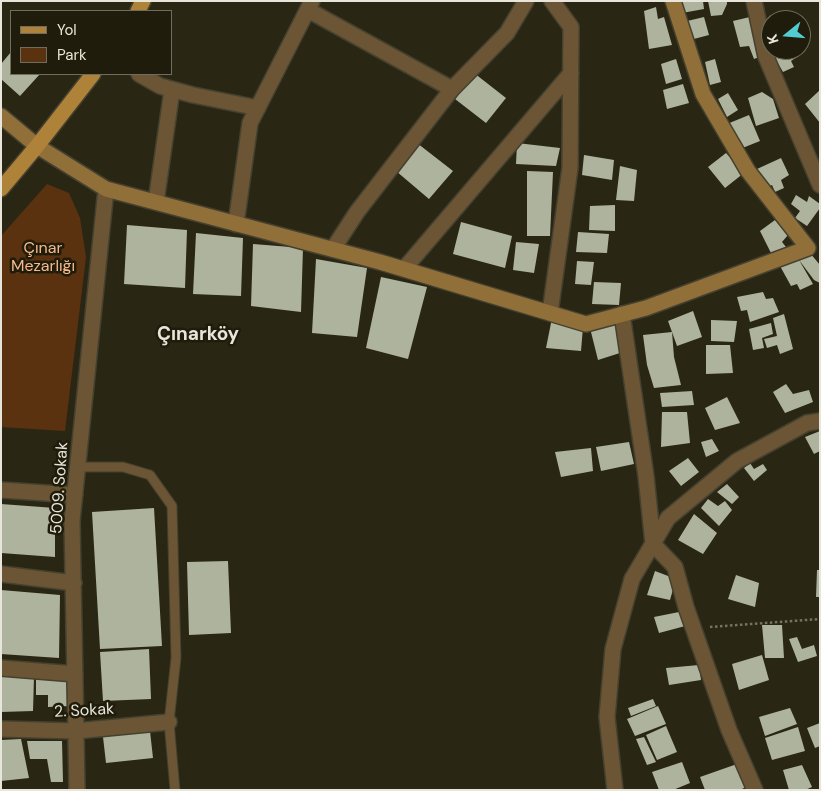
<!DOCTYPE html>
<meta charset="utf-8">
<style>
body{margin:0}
#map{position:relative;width:821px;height:791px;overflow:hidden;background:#2a2614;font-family:"DM Sans",sans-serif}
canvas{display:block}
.frame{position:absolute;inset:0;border:2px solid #e8e6da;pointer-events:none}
.legend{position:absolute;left:10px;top:10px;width:162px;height:65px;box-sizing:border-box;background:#201c0b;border:1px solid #706d5e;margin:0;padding:6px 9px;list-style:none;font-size:15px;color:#e8e6da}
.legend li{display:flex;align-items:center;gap:10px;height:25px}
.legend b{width:25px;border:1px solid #706d5e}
.north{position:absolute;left:761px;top:10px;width:50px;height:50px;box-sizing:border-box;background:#201c0b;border:1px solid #706d5e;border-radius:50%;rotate:253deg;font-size:14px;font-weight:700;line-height:20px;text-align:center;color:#e8e6da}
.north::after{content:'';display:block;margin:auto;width:18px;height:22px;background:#52ccd0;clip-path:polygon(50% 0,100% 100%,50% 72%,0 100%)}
</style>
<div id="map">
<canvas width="821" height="791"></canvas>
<div class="frame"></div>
<ul class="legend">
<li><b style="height:6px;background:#af8239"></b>Yol</li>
<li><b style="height:14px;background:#5a320f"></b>Park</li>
</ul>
<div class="north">K</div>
</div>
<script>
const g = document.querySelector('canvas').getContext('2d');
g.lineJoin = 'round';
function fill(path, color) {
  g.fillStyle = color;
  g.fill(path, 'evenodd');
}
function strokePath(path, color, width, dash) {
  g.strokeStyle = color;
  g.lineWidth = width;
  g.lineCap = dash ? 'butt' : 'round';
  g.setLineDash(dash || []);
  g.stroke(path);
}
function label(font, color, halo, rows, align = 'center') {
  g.font = font + ' "DM Sans",sans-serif';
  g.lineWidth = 5;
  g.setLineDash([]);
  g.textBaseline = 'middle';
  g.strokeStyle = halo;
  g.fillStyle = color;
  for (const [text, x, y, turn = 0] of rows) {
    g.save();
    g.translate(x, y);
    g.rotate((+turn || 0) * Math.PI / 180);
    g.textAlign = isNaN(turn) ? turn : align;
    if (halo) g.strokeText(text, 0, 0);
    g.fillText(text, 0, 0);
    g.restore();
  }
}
const green = new Path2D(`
 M47,184L69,193L80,218L86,257L65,431L1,427V236Z`);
const building = new Path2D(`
 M679,1H703L704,9L682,13Z
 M708,1H727V4L722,15L711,16Z
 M656,7L658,19L664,17L672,45L649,49L644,11Z
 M754,16L762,56L754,59L749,46L740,47L733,21Z
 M704,17L709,35L690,40L683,22Z
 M777,50H794L797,57L791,61L794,67L783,72L773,55L778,53Z
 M11,52V74H40L20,96L1,79V64Z
 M676,59L682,79L666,84L661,64Z
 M715,59L721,82L710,85L705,62Z
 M474,73L506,98L486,123L455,99Z
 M683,84L689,103L667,109L663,90Z
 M820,90V123L805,104Z
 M762,92L773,99L779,118L756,126L748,98Z
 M728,93L738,110L727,117L718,99Z
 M749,115L760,141L740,149L727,124Z
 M417,143L453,171L429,199L396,171Z
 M517,143L560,148L556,166L516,164Z
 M726,153L744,173L725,188L708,167Z
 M584,155L614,160L612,180L582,175Z
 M781,158L789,175L781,180L784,188L775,192L772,185L767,187L757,169Z
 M620,166L637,170L634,201L616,200Z
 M527,171L553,172L550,236H527Z
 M796,195L807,202L809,196L820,204V208L807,226L795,218L800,211L791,204Z
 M615,205V231L589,230L590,206Z
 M775,220L788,235L782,242L786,247L772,255L760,231Z
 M461,222L512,236L505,268L453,254Z
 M127,225L187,230L185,288L124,284Z
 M578,232L609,234L607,253L576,252Z
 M196,233L243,238L241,296L193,294Z
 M516,242L539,244L534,273L513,270Z
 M253,244L303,248L301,312L251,306Z
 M810,253L820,265V283L814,280L799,260L813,284L800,290L797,284L791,286L780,266L798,258L799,260Z
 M316,259L367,268L357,337L312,333Z
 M577,261L594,262L591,285L575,284Z
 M381,277L427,287L408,359L366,348Z
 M594,282L621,283L619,305L592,304Z
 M763,292L766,299L773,298L779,312L750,322L747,310L741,311L737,297Z
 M693,311L702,337L677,346L672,332L674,357L681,385L654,388L647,365L643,335L672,332L668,321Z
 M784,314L793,349L780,354L777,345L767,348L764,339L777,336L773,318Z
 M552,318L583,327L581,351L546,348Z
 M615,320L623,352L598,360L590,328Z
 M711,320L737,321L734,342L711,341Z
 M771,323L773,334L762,338L764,348L753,350L749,329Z
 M706,345H730L733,373L706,374Z
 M786,384L793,394L809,390L813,402L785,413L773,392Z
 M692,391L694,405L662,407L660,393Z
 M727,397L740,423L715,430L705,408Z
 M662,412H687L690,443L661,447Z
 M820,431V451L814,454L805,437Z
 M712,439L719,451L706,457L701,442Z
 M629,442L634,464L601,471L596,447Z
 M591,448L593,471L561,477L555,452Z
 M688,458L699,472L681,486L669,471Z
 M750,463L754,469L763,464L767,470L754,481L744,468Z
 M727,484L739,497L732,504L717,492Z
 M708,499L718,506L725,501L732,510L719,526L701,508Z
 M1,504L55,508V557L1,553Z
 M154,508L162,646L100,649L92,512Z
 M694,514L717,533L703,554L678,540Z
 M228,561L231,633L189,635L187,562Z
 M817,570H820V597H816Z
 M655,571L676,579L670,600L647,595Z
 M736,575L759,583L755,607L728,599Z
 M1,590L60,595L59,658L1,654Z
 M684,611L689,625L659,633L654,617Z
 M762,625H782L784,658H765Z
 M797,637L802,649L814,645L817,656L798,662L789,639Z
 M149,649L151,699L103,701L100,652Z
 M762,655L769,680L739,690L732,664Z
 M699,665L701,680L669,685L666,668Z
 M1,675L34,677L33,711L1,712Z
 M36,678L69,679V706L48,707V695H36Z
 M653,699L656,706L631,716L628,708Z
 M658,706L666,724L635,736L627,719Z
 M790,708L797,724L765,736L759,717Z
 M820,723V746L815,748L807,728Z
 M666,726L677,752L657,760L646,735Z
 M798,727L805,751L772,760L765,738Z
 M150,731L153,758L106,763L103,737Z
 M644,737L656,762L647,765L636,739Z
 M21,739L29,778L1,781V740Z
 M27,741H62L63,782H51L47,759H30Z
 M682,762L690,783L673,790H659L652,772Z
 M737,764L746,787L740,790H705L700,777Z
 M802,765L812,787L805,790H789L783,770Z`);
const path = new Path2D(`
 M710,627L820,619`);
const lane = new Path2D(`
 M78,467H123L150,475L172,506L176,658L169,722L175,790`);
const street = new Path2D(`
 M754,1L766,57L820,185
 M308,10L452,89
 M139,74L160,86L193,95L258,108
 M156,202L172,90
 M236,224L250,123L312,1
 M333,249L357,212L452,89L507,33L526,1
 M404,269L571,73
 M550,313L570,168L571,27L552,1
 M622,314L646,476L653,544L675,567L686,607L729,730L755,790
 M1,490L75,495
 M1,574L74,583
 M1,668L75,674
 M1,729L76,731L169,722
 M77,790L72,521L106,189
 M615,790L607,717L613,649L632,579L668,518L737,461L807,423L820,421`);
const secondary = new Path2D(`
 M1,116L37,146L106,189L380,262L586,324L646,308L808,248L748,171L703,94L673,1`);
const primary = new Path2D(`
 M138,11L143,1
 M1,189L37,146L93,74`);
const parkNames = [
 ["Çınar",43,249],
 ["Mezarlığı",43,267]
];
const streetNames = [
 ["5009. Sokak",60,488,-86],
 ["2. Sokak",84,711,-3]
];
const quarterNames = [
 ["Çınarköy",198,335]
];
fill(green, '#5a320f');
fill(building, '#aeb39e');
strokePath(lane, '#454130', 11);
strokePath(street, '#454130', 18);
strokePath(secondary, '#454130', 18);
strokePath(primary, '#454130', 18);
strokePath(path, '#767363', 2.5, [2.5, 2.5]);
strokePath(lane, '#6b5534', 9);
strokePath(street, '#6b5534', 15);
strokePath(secondary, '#916f38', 15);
strokePath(primary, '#af8239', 15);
label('16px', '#f6b88c', '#201c0b', parkNames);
label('16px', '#e8e6da', '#201c0b', streetNames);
label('bold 19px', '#e8e6da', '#201c0b', quarterNames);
</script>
